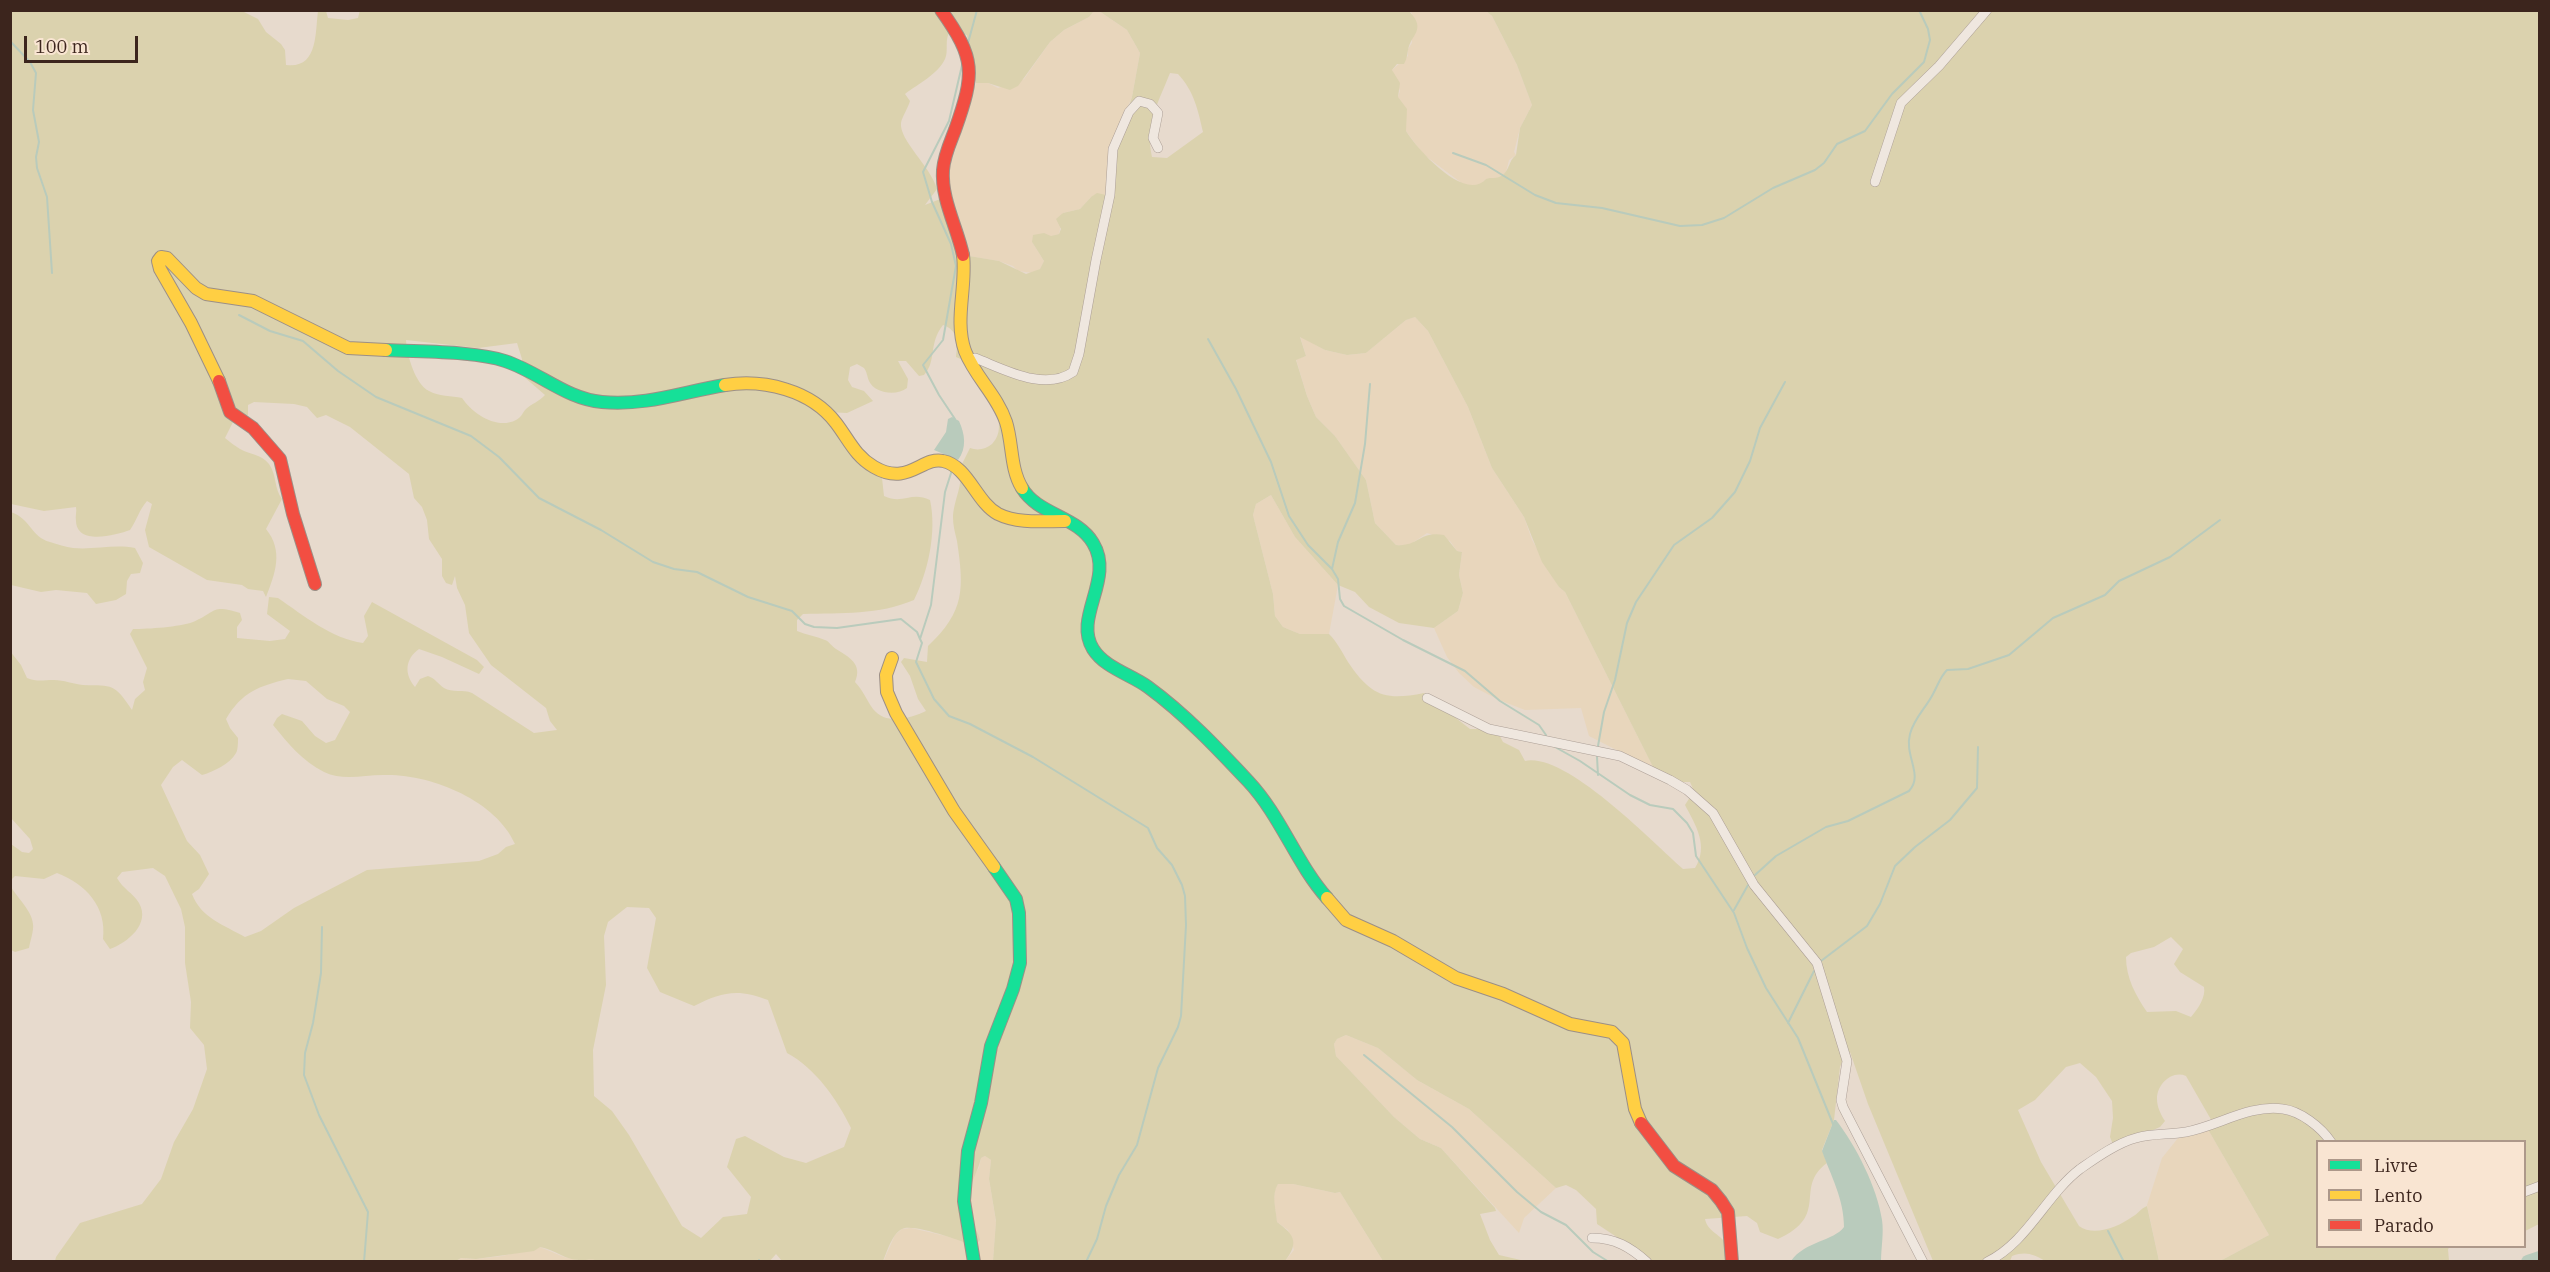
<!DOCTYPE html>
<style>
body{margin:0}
#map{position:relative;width:2550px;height:1272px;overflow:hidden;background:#e7dacd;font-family:"IBM Plex Serif",serif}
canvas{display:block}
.frame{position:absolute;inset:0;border:12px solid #3c251d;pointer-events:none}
.legend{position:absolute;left:2316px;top:1140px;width:210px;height:108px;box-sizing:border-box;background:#f9e5d2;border:2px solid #ad988a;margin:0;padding:8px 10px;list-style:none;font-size:18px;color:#3c251d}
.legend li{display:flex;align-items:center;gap:12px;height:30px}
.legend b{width:30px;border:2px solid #ad988a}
.scale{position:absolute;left:24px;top:36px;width:114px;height:27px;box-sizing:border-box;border:3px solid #3c251d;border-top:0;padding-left:8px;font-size:18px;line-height:21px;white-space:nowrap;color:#3c251d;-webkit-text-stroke:4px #f9e5d2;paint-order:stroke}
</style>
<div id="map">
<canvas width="2550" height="1272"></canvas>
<div class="frame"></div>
<ul class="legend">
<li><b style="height:8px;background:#16e098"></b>Livre</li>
<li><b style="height:8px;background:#ffcf43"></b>Lento</li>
<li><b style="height:8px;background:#f24e42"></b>Parado</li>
</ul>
<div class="scale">100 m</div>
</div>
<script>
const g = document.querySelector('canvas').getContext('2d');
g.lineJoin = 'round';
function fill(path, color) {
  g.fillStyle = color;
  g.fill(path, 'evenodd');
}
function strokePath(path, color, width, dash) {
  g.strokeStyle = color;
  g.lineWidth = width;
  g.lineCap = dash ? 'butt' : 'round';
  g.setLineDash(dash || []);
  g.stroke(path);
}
const farmland = new Path2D(`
 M1094,11H1099L1127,30L1140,53L1132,97L1124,115L1112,197H1091L1080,209L1063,213L1059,234L1032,242L1044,261L1040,269L1033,273L1018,271L1013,266L999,261L969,256L958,216L948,196L949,170L976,83H988L998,88L1024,79L1050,42L1064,30L1089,17Z
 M1409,11H1486L1492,16L1517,65L1532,105L1520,128L1514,152L1516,155L1509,160L1506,172L1500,178L1486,179L1482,184L1473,187L1463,184L1423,154L1406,131L1405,119L1398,97L1400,91L1392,70L1408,56V49L1412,43V13Z
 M1415,317L1428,331L1468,407L1492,468L1524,517L1532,540L1559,587L1565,592L1654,769L1589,736L1581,708L1525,710L1499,700L1474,687L1459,673L1447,657L1434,628L1458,611L1463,593L1459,575L1462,552L1457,551L1450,541L1427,533L1408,546L1396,545L1375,523L1366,480L1335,436L1316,417L1307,396L1296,359L1306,356L1300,336L1325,350L1347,355L1366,353L1406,320Z
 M1271,495L1295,537L1338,585L1329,634H1300L1283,627L1275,616L1273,594L1253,515L1256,504Z
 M1346,1035L1378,1048L1417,1080L1469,1109L1556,1188L1524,1218L1519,1233L1441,1148L1420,1139L1394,1117L1336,1056L1334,1044L1337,1039Z
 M2206,1126L2269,1235L2220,1261H2159L2147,1205L2162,1158L2178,1138Z
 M985,1156L991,1160L989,1179L996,1222L993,1261L883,1262L895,1235L902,1229L911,1228L959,1239L967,1243L971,1222L968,1215L971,1180L979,1168L981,1158Z
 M1278,1184H1293L1335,1193L1340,1192L1383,1261H1285L1294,1250L1288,1230L1277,1222L1274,1201L1275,1189Z
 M540,1247L564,1257L579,1260L593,1258L599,1261L454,1262L461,1258L476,1259L502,1256Z`);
const green = new Path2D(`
 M360,10L1094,11L1089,17L1064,30L1050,42L1018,86L1010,90L988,83H976L967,35L950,32C944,39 949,51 945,59C938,74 918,84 905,94L910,101C908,108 902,117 901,123C899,140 931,167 937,189L925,205L948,196L958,216L969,256L999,261L1026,274L1040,269L1044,261L1032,242L1033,235L1044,233L1051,236L1059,234L1061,229L1056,219L1063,213L1080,209L1091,197L1097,193L1111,196L1113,153L1132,97L1140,53L1127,30L1099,11H1409C1427,30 1411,34 1408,50C1407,56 1407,58 1404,64H1397L1392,70L1400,83L1398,97L1407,109L1406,131C1417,149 1465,203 1486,179C1491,177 1497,179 1501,176C1510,171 1508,161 1516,155L1520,128L1532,105L1517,65L1492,16L1486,11H2539V1224L2525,1231L2524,1142H2318V1246L2450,1247L2448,1249L2449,1261H2220L2269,1235L2206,1126L2213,1123L2186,1076C2172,1070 2157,1084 2157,1099C2157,1107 2161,1115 2165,1121L2160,1127L2114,1147L2110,1137L2113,1118L2112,1101L2096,1077L2080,1063L2066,1067L2035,1100L2018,1110L2041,1162L2079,1226C2094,1237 2118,1227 2132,1217C2138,1214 2140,1209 2147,1206L2159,1261H2045C2033,1254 2026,1251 2012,1256L2010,1261H1933L1868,1104L1850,1052L1845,1054L1840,1067L1834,1120L1822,1150L1827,1163C1793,1188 1831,1215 1778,1239L1760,1232L1757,1223L1747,1216L1705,1219C1708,1233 1722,1234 1727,1246C1729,1250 1730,1257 1731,1261H1648L1638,1251L1597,1224L1596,1209L1576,1190L1566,1185L1556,1188L1469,1109L1417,1080L1378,1048L1346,1035L1337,1039L1334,1044L1336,1056L1394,1117L1420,1139L1441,1148L1495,1208L1496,1211L1480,1214L1490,1240L1499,1255L1525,1261H1383L1340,1192L1335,1193L1293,1184H1278C1271,1195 1276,1209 1277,1222C1295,1235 1299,1243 1285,1261H993L996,1221L989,1179L991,1160L985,1156L981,1158C977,1176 965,1190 967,1210C968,1222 978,1228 980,1240L974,1246C961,1241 913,1223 902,1229C892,1234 887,1252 883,1261H782L776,1254L769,1262H599C592,1257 587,1261 579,1260C565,1260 554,1249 540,1247L534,1251L476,1259L461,1258L454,1262L55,1261L56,1257L80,1223L142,1204L161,1179L174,1142L193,1109L207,1069L204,1045L190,1028L191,1002L185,963V927L181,909L165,876L153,868L122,872L117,878C123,889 133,893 139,903C151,924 127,943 110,949L103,939C107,907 86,884 57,873L44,879L15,876L11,880V844L22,852L29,853L33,849L30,839L11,818L10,651L21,665L27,678C37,682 43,680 54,680C64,680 73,684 83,685C113,686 114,683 132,710L135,699L145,690L143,682L147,668L130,634L133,629C149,629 179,627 193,622C217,612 211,604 240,613L242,620L237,627V638L270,641L285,639L290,631L267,614L269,597L278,598C303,615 332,639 363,643L368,636L364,616L372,602L477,660L484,667L479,674L442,657L419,649C405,659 404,674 415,687L420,679L428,676C436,679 438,684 444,688C452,693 463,689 472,693L534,733L557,730L550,721L546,708L491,665L469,633L465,605L457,588L455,576L452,585L446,583L442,576V559L429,539L427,520L422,507L414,498L409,474L350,427L326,415L317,418L307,407L294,404L254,402L248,405V415L234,420L225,438C230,442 235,446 240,449C251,455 261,454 269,464C277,475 274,489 282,499L266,529C284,551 275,574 266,597L263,591L248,589L242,585L207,580L149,547L145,530L152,504L147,501C139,510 137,520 130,530C116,535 77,546 76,521C75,516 77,512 76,507L44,511L11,504V11H242L258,19L266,32L281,44L285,50L286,65C318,69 315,34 318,11H326L328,18L348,20L358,18ZM1170,73L1178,74C1194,91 1198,110 1203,132L1167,158L1152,157C1145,125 1158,103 1170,73ZM1415,317L1428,331L1468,407L1492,468L1524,517L1542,562L1559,587L1565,592L1654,769L1680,782H1690L1694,791L1685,805C1696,826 1709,846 1695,868L1683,869C1652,842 1566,752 1525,761L1519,750L1503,742L1497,731L1484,726L1478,729H1470L1424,693C1385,701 1371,696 1348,662C1342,652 1337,642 1329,634H1300L1283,627L1275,616L1273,594L1253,515L1256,504L1271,495L1295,537L1338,585L1355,592L1369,607L1399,623L1434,628L1458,611L1463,593L1459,575L1462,552L1457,551L1444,535C1418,531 1419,547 1396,545L1375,523L1366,480L1335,436L1316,417L1307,396L1296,360L1306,356L1300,337L1325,350L1347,355L1366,353L1406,320ZM943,325C958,330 958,343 956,357L963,360C976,378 1015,421 992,444C986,449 978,451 970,448L960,468C964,483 953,502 953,518C953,525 955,533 957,541C964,589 965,611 928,646L927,662L904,658L901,662L910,676L918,699L926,711C911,718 887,726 873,709C867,701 863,690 855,682C863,664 849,657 836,649C831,646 830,642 825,640C816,636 806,635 797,631V620L803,614C841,613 879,615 914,600C928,572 937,532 930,500C911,491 903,505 884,496L882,478L884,473L852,456L827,412L847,413L873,401L864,391L852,387L848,380L850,367L857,364L864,368C867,372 867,376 869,381C875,394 897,396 907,388L908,379L898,361H906L919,376L924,375C937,361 928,344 943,325ZM406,340L478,348L517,343L522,359L523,376L545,395C540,401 531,404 526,409C522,413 522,417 516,420C497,430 473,414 462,398C452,396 438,396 429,391C415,384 407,355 406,340ZM288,679L306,681L327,699L344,706L350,712L335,740L326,743L315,736L302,721L282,714L277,718L273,725C288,743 302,761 324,772C343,781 363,775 383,775C429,773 496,800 515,844L506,847L498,854L479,861L367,870L294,908L261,931L245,937C224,925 201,918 192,894L199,889L209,874L200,855L187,841L161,785L173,767L182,760L202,775C213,772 230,764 236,753C238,750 238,742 238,738L230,728L226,719C242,692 259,686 288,679ZM627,907L649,908L656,918L647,968L660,992L694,1006C721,992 738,988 768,1000L787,1053C815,1068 837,1099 851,1128L844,1147L806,1163L784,1157L745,1136L736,1139L727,1167L751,1197L747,1214L723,1217L701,1238L682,1226L629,1135L612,1111L594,1096L593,1050L606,985L604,936L608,922ZM2171,937L2183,949L2174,964L2180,972L2204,987C2206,997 2198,1009 2191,1017L2176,1011L2147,1012C2136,996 2126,978 2126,957L2131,953L2154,947Z
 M11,512C31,519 31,537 50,542C57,544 66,547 73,548C94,550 114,544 135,548L143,563L140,573L131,574L127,581L126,594L116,600L96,604L87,593L56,590L41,592L11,585Z
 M10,885C16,897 32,910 33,924C34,931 30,941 29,948L15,952L11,950Z`);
const water = new Path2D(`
 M952,417L959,421C965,434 967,448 958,460L934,450L946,432L948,419Z
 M1834,1120H1836C1856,1146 1877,1187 1882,1220C1884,1233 1881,1248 1881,1261H1791C1805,1241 1834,1241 1844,1227C1844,1199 1831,1176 1822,1151Z`);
const stream = new Path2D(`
 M10,41L30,62L36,73L33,110L39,142L36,157L37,168L47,197L52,273
 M968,43L977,10
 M1453,153L1486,165L1535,195L1556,203L1602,208L1680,226L1702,225L1724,218L1773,188L1815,170L1824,163L1837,144L1865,131L1892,94L1924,62L1930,40L1928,29L1919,10
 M239,315L270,331L303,341L338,371L376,397L471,436L499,457L539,498L601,530L653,562L674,569L697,572L748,597L792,611L805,624L814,627L837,628L901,619L917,632L920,639
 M1208,339L1236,389L1271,462L1289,516L1308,545L1332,569L1338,579L1340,599L1344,606L1403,640L1465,671L1500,701L1539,725L1546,735
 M955,419L939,395L923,365L943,340L956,266L951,244L932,202L923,172L949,121L963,61
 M952,470L945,492L931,605L920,639L922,643L916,662L934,699L949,716L970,724L1033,757L1148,828L1157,848L1172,865L1182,885L1185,896L1186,925L1181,1016L1178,1027L1158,1068L1137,1145L1119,1175L1106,1206L1097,1239L1086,1262
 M1332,569L1338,542L1355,503L1365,444L1370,384
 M1598,746L1604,712L1615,680L1627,623L1636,602L1674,545L1712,518L1735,492L1750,461L1760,428L1785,382
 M1555,747L1580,761L1630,795L1650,805L1673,809L1687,823L1693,833L1696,856L1734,913L1747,948L1766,988L1798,1038L1833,1124
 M1597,757L1598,775
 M1755,875L1776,856L1826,827L1848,821L1909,791C1924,775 1904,756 1910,734C1914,718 1926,708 1933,694C1938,685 1940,677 1947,670L1968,669L2009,655L2053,618L2105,595L2119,581L2170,557L2220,520
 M1734,910L1748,885
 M322,927L321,973L313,1023L305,1053L304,1075L319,1115L368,1212L364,1262
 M1821,961L1867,926L1880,904L1895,866L1915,847L1950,820L1977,788L1978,747
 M1788,1023L1814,971
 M1364,1055L1452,1127L1517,1192L1541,1212L1566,1225L1593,1252L1609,1262
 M2108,1231L2124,1262
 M759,1262V1260`);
const river = new Path2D(`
 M2528,1262L2540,1258`);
const street = new Path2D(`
 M1875,182L1901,103L1939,66L1987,10
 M970,361L975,358C1004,369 1044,392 1073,372L1079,354L1096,260L1110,195L1113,149L1129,112L1139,101L1150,104L1158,113L1153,138L1158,148
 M1427,698L1489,729L1620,756L1670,780L1687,790L1713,813L1754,885L1817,963L1847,1061L1841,1100L1843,1107L1923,1262
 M2524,1192L2540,1186
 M1592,1238C1615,1238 1630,1247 1647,1262
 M1987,1262C2027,1243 2046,1195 2080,1169C2096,1158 2117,1143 2136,1138C2152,1133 2169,1135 2186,1132C2218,1126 2250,1104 2283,1109C2300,1111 2321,1127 2331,1142`);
const fast = new Path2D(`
 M386,350C419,352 476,351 505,361C539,372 566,399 602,402C647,406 682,392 725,385
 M1022,488C1038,515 1077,516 1093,543C1115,579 1073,617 1093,649C1105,668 1130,674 1148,687C1185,714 1218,749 1248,781C1281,816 1296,863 1327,898
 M974,1262L964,1201L968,1151L981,1103L991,1046L1013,989L1020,963L1019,913L1016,899L994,867`);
const slow = new Path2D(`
 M963,255C967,286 954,320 965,351C975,377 997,395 1006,422C1013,444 1010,468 1022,488
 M219,381L191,323L160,269L158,261L161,257L167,258L196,288L206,294L253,301L348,348L386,350
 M725,385C764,379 811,390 836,423C849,440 855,456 874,467C908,487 922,456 943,461C968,466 976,502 998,514C1018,524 1043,521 1065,521
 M892,658L886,675L887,692L896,713L954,811L994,867
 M1327,898L1346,920L1393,941L1456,978L1503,994L1570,1024L1612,1032L1623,1043L1635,1109L1641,1123`);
const jam = new Path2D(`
 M941,10C976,59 975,73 955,130C950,143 944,156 943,170C941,199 957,227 963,255
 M219,381L230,412L253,428L280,459L293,514L315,584
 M1641,1123L1674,1166L1712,1190L1721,1201L1728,1212L1732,1262`);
fill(farmland, '#e8d6bc');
fill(green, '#dbd2ae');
fill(water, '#b9cbbc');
strokePath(stream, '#b9cbbc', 2);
strokePath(river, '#b9cbbc', 14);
strokePath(street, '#ac9f96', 10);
strokePath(fast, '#9c8f86', 14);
strokePath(slow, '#9c8f86', 14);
strokePath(jam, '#9c8f86', 14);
strokePath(street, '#efe7df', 9);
strokePath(fast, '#16e098', 12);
strokePath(slow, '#ffcf43', 12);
strokePath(jam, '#f24e42', 12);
</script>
